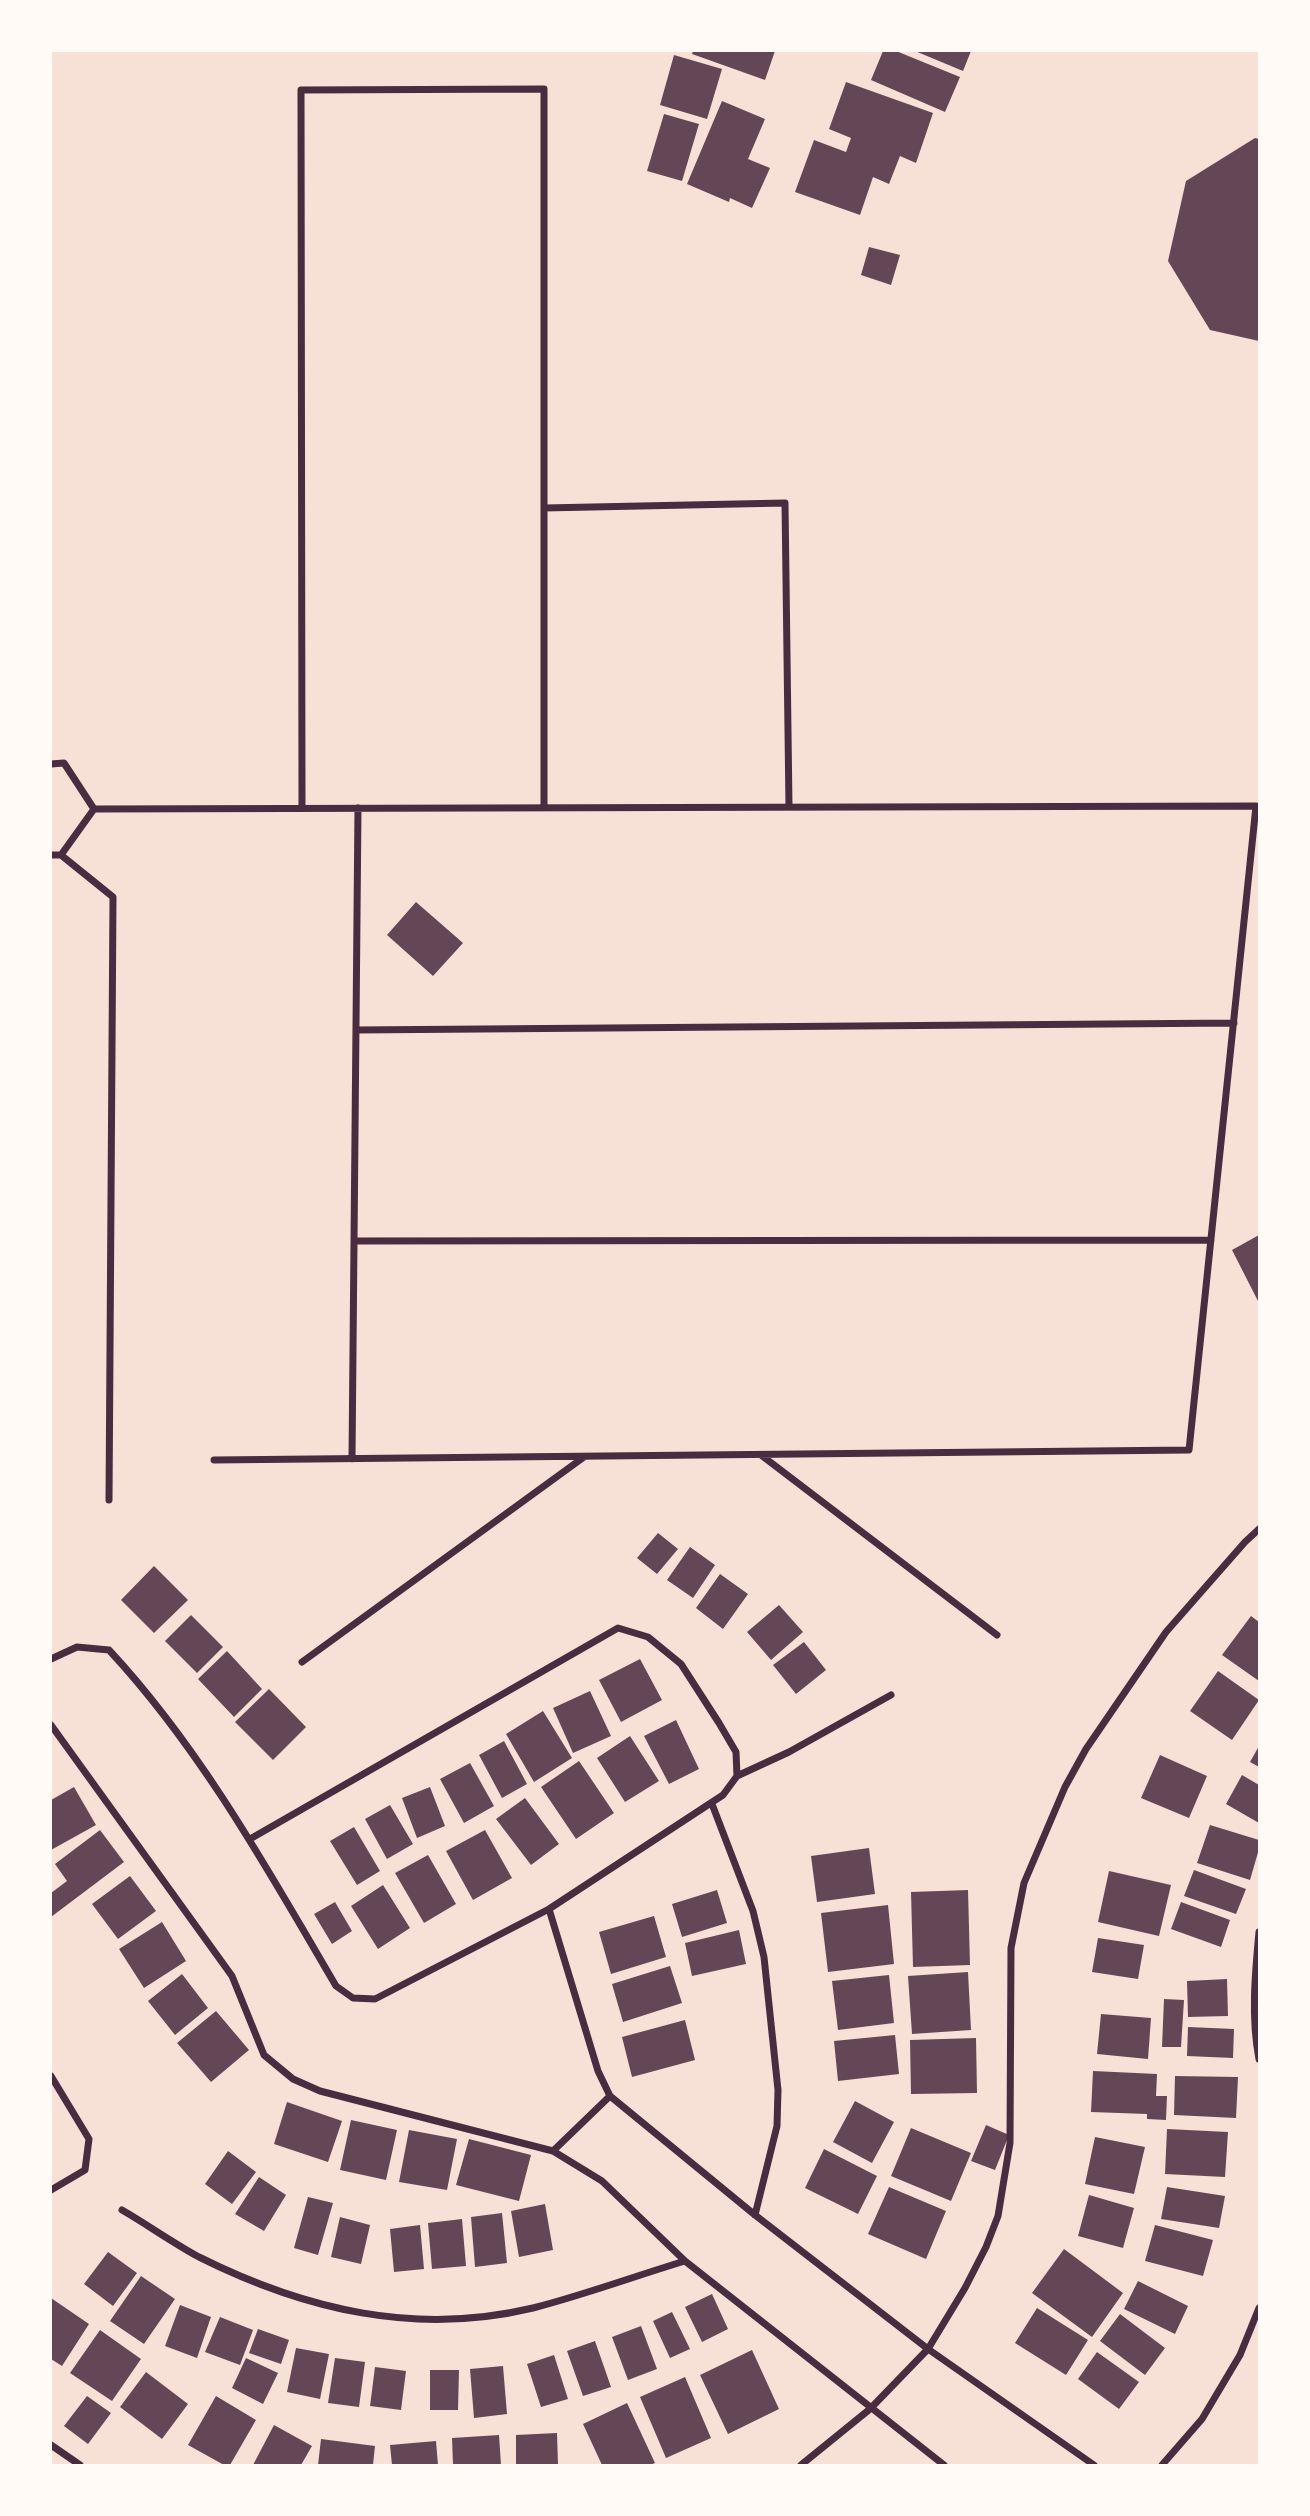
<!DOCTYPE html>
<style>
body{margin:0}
#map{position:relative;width:1310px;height:2516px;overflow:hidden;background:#f7e1d7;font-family:Arial,sans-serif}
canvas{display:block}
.frame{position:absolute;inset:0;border:52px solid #fffaf5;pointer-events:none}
</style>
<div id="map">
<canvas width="1310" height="2516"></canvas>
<div class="frame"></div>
</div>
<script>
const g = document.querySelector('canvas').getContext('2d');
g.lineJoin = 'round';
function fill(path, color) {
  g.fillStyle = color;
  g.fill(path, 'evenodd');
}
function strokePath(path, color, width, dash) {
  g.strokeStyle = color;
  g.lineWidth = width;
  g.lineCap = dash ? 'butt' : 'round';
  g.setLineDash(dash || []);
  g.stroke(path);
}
const building = new Path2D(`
 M693,51H775L765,80L692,54Z
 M883,51H896L960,77L945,112L871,80Z
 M915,51H971L963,71Z
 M674,55L722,69L707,119L660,105Z
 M846,82L933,113L916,163L900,156L889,184L873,177L860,215L795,192L814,140L846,152L851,138L829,129Z
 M722,101L765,119L748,159L770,168L752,208L730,198L729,202L687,184Z
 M664,114L699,124L682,181L647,171Z
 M1255,138L1259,139V341L1210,330L1168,261L1186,181Z
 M869,247L900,255L891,285L861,275Z
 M416,902L463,943L433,976L387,935Z
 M1259,1235V1303L1232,1250Z
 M658,1533L678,1549L657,1574L637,1558Z
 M690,1547L715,1565L693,1598L667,1580Z
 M154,1566L188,1600L154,1633L121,1600Z
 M720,1574L748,1594L723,1629L696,1608Z
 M779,1605L803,1632L771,1660L747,1632Z
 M191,1615L223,1647L197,1673L165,1641Z
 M1251,1616L1259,1622V1681L1222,1655Z
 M804,1642L826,1670L796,1694L773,1665Z
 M227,1651L262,1689L234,1717L198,1679Z
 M640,1659L662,1700L621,1722L599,1680Z
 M1218,1671L1259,1700L1232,1740L1190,1711Z
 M269,1689L306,1727L273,1760L235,1722Z
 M590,1691L611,1736L573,1753L553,1708Z
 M543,1711L572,1758L534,1782L506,1734Z
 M676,1720L699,1769L669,1784L644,1736Z
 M630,1736L659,1781L625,1802L597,1758Z
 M504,1741L527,1784L502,1798L479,1755Z
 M1259,1746V1767L1250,1762Z
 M1160,1755L1207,1776L1189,1818L1141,1798Z
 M579,1761L614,1813L576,1839L541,1787Z
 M470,1763L494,1806L464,1823L440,1779Z
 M1242,1775L1259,1785V1823L1226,1804Z
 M74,1787L96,1825L51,1850V1800Z
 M430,1787L445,1826L417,1838L402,1798Z
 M525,1798L559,1844L531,1865L496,1819Z
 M390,1805L413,1844L387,1859L365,1819Z
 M1210,1825L1259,1840V1849L1250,1880L1197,1863Z
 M354,1827L380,1871L357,1885L330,1841Z
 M100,1830L124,1862L51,1917V1893L67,1881L55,1864Z
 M485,1830L512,1878L473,1900L446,1851Z
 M869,1848L875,1894L817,1902L811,1856Z
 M428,1855L456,1904L424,1923L395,1873Z
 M1194,1870L1246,1889L1236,1914L1184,1896Z
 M1109,1871L1171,1885L1159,1936L1098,1922Z
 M130,1876L156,1911L118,1939L92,1904Z
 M383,1885L410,1928L378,1949L351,1906Z
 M717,1890L727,1923L682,1937L672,1904Z
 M968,1890L970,1965L913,1967L911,1892Z
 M335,1902L352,1931L332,1944L314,1914Z
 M1181,1902L1230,1920L1221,1947L1171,1929Z
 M888,1905L894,1964L828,1972L821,1913Z
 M654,1916L666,1957L611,1974L599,1932Z
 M162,1922L186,1961L144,1988L119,1949Z
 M739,1930L746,1964L692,1976L685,1943Z
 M1098,1938L1144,1945L1138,1979L1092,1972Z
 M670,1966L682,2003L623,2022L612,1984Z
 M968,1972L971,2030L912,2034L908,1976Z
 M182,1974L208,2008L175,2035L148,2001Z
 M889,1975L894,2023L838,2030L832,1981Z
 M1227,1979L1228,2016L1188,2017L1187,1981Z
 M1164,1999L1184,2000L1181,2047H1162Z
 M216,2011L249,2050L211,2082L177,2043Z
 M1101,2014L1151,2018L1148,2059L1097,2054Z
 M685,2020L695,2060L632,2077L622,2037Z
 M1188,2027L1234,2029L1233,2058L1187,2056Z
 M895,2035L899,2074L838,2081L834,2041Z
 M976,2038L977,2093L911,2094L910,2040Z
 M1093,2071L1157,2074L1156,2096H1167L1166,2120L1147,2119V2114L1091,2112Z
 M1175,2076L1238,2077L1236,2118L1174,2115Z
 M855,2101L894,2122L872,2163L833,2142Z
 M287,2102L342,2121L328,2162L274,2144Z
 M351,2120L397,2130L386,2180L340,2170Z
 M986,2125L1009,2135L995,2170L971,2161Z
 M911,2128L971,2153L951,2201L891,2176Z
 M1167,2129L1228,2132L1225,2177L1165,2174Z
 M409,2130L457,2139L447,2190L399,2182Z
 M1095,2137L1145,2147L1134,2194L1085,2184Z
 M469,2139L531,2155L519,2201L456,2185Z
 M824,2149L877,2176L858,2214L805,2188Z
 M228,2151L256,2172L232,2204L205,2184Z
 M259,2177L286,2195L264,2231L235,2214Z
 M889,2187L946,2211L926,2259L868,2234Z
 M1167,2187L1225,2196L1219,2228L1161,2219Z
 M1089,2195L1134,2208L1123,2248L1078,2236Z
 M308,2197L333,2203L318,2255L294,2248Z
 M545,2204L553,2250L519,2257L511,2211Z
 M502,2213L507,2263L475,2267L471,2217Z
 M340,2217L370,2225L361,2264L331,2257Z
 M462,2219L466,2266L432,2269L428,2223Z
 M420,2225L424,2269L394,2272L390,2229Z
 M1155,2225L1213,2240L1203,2276L1145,2261Z
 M1064,2249L1123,2293L1092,2337L1032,2293Z
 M108,2252L137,2273L113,2306L84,2284Z
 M141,2276L175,2299L144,2344L110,2321Z
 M1138,2281L1188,2306L1175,2334L1124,2309Z
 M712,2294L728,2329L702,2342L685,2307Z
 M51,2298L89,2324L62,2366L51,2359Z
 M180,2305L211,2317L197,2358L165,2346Z
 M1037,2308L1088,2340L1066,2375L1015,2343Z
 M672,2312L690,2349L670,2358L653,2321Z
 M1120,2314L1165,2348L1145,2375L1100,2341Z
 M220,2317L253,2330L240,2365L205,2352Z
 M641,2326L657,2369L628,2380L612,2337Z
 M258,2329L289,2340L281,2364L249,2353Z
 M100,2330L141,2359L112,2401L70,2373Z
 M595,2341L611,2387L583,2396L567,2351Z
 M296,2348L329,2354L320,2399L287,2392Z
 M752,2350L779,2409L728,2434L700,2375Z
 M1097,2352L1139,2382L1119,2409L1078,2379Z
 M554,2355L568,2399L541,2407L527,2364Z
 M246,2358L278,2373L263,2404L232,2388Z
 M335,2358L365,2362L359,2407L328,2403Z
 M503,2366L507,2414L474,2418L470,2369Z
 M375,2367L406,2371L401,2410L370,2406Z
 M430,2370H459L458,2410H430Z
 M146,2372L188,2404L162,2439L120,2407Z
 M685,2377L711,2438L666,2458L640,2397Z
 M87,2396L111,2413L88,2444L64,2426Z
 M216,2396L256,2420L230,2465H224L188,2445Z
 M627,2403L655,2463L650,2465H602L583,2424Z
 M274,2425L312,2446L301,2465H253Z
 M557,2433L558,2465H516V2435Z
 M499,2435L501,2465H453L452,2438Z
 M321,2439L375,2446L373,2465H318Z
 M436,2441L438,2465H392L390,2445Z`);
const minor = new Path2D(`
 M544,508L785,503L789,807
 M51,764L64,763L94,809
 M302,808L301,90L544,89V808
 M94,809L1256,806L1189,1450L214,1460
 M51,855H61L94,809
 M61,855L113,897L109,1500
 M356,1030L1234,1023
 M354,1241L1211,1240
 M761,1455L997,1635
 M352,1459L358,808
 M51,1659L77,1647L109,1650C201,1749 268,1870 336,1986L353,1998L375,1999L549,1909L723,1795L737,1776L736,1752L719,1723L681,1664L648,1637L618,1628L250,1839
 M302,1662L584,1457
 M51,1725L232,1976L264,2055L293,2079L320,2091L553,2151L602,2181L685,2261L944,2465
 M737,1776L789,1752L891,1695
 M712,1804L753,1911L764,1957L778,2090L777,2126L755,2215
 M549,1909L598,2071L610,2096L755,2215L928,2349L1094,2465
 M1259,1932C1255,1974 1251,2018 1259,2059
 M51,2076L89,2139L85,2170L51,2190
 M553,2151L610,2096
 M122,2210C148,2225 173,2243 199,2257C305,2310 416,2336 533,2308C584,2295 635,2276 685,2261
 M51,2445L80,2465
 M801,2465L870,2409L928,2349L965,2288L986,2247L998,2216L1010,2143L1011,1948L1024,1883L1065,1787L1086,1749L1166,1632L1245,1542L1259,1529
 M1162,2465L1202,2419L1240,2355L1259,2308`);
fill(building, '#644757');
strokePath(minor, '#4a2c40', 7);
</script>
